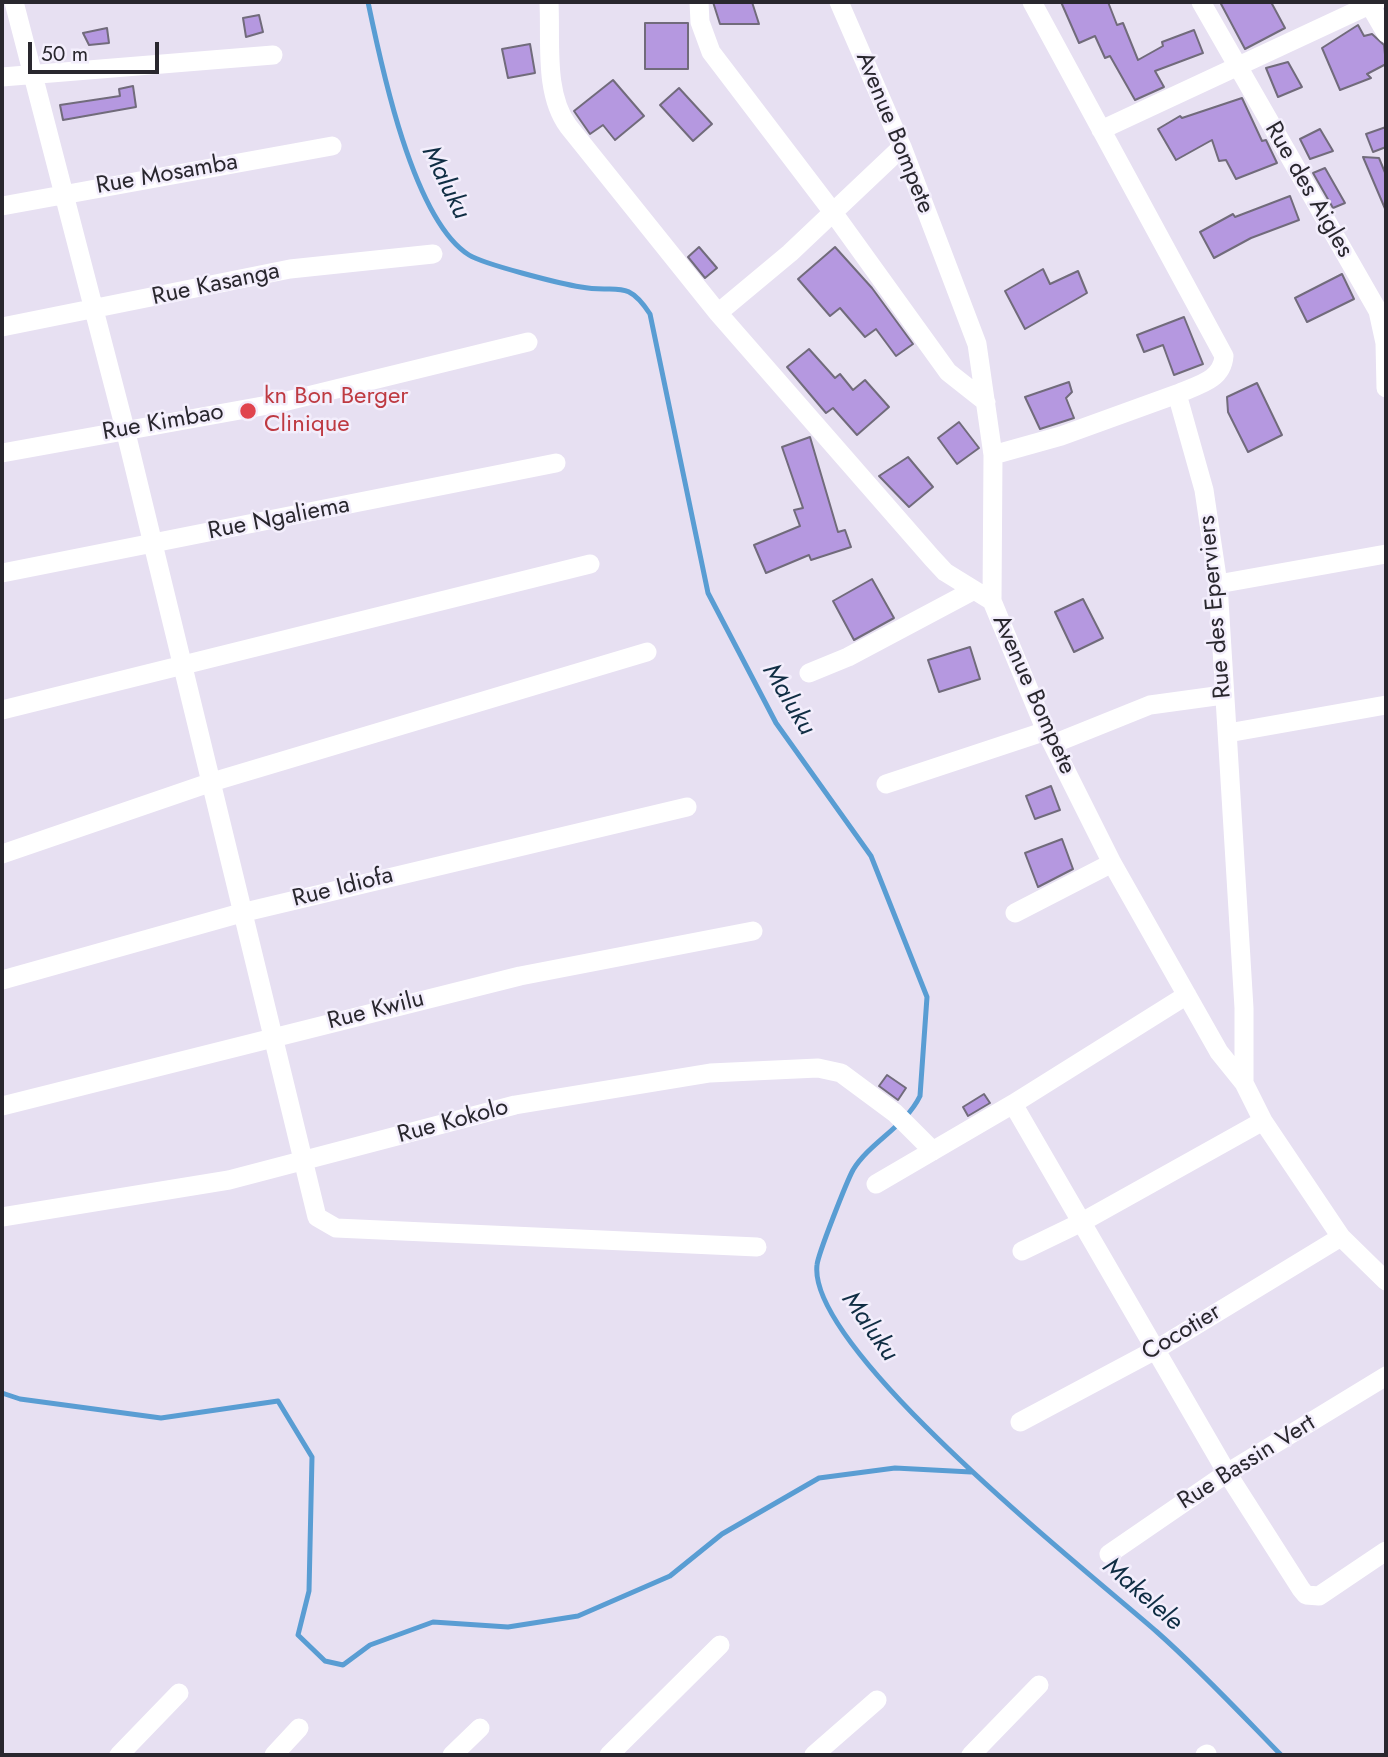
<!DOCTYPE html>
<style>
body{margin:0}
#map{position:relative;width:1388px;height:1757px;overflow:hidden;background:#e7e0f2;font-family:Jost,sans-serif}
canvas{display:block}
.frame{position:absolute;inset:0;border:4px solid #29272e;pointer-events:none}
.scale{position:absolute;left:28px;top:42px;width:131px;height:32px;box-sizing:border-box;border:4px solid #29272e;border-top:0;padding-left:9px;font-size:21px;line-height:24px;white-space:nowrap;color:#29272e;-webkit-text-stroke:5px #f3eefc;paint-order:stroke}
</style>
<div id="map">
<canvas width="1388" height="1757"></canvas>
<div class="frame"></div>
<div class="scale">50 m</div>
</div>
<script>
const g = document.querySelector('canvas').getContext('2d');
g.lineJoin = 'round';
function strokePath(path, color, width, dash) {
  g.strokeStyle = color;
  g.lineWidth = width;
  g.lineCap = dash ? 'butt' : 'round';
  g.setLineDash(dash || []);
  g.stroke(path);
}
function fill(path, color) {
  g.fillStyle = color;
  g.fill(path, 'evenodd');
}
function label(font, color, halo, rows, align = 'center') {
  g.font = font + ' Jost,sans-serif';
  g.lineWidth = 5;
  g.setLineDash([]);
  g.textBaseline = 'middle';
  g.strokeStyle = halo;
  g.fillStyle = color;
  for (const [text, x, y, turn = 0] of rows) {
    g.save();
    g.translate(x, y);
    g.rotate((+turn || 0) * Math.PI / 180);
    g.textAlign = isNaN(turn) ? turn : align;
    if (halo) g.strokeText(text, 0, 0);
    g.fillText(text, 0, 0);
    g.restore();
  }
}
const stream = new Path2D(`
 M368,2C381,65 413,220 469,255C483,264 561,284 581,287C616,294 626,277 650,314L708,593L776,723L871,856L927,997L920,1096C905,1127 870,1142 853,1170C847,1181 818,1254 817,1265C807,1350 1090,1573 1157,1632C1200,1670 1241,1714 1281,1755
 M2,1393L20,1399L161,1418L278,1401L312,1457L309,1591L298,1635L325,1661L343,1665L370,1645L433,1622L508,1627L578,1616L670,1576L722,1534L819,1478L895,1468L971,1472`);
const building = new Path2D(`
 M713,2H752L759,24H720Z
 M1061,2H1108L1117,25L1123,23L1138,60L1163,46L1162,42L1194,30L1203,53L1155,71L1164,87L1135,100L1110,56L1105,58L1095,36L1079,43Z
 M1220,2H1271L1285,28L1245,49Z
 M259,15L263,32L246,37L243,18Z
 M645,23H688V69H645Z
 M1358,25L1364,36L1372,34L1384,45L1386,64L1367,74L1371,78L1340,90L1322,48Z
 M107,28L109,43L89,45L83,33Z
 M530,44L535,73L508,78L502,49Z
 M1288,62L1302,87L1278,97L1266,68Z
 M613,80L644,116L615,140L603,125L590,134L574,111Z
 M133,86L136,107L63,120L60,105L120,96L119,89Z
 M679,88L712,124L693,141L660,105Z
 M1242,98L1262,141L1266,140L1277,163L1236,179L1226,160L1219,161L1212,140L1176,160L1158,129L1180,116L1182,118Z
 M1386,127V147L1373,152L1366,134Z
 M1320,129L1333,151L1310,159L1300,139Z
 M1363,157L1379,158L1386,175V211Z
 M1325,168L1345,203L1333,208L1313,173Z
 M1290,196L1299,220L1251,238L1214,258L1200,232L1233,214L1235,217Z
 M699,247L717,268L705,278L688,257Z
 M835,247L872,288L913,344L896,356L876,329L865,337L840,308L830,316L798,279Z
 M1043,269L1050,284L1078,271L1087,293L1025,329L1005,291Z
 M1342,274L1354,299L1307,322L1295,298Z
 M1184,317L1203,364L1174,375L1163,345L1144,352L1137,335Z
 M809,349L835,378L840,374L853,390L865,380L889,407L857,435L833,408L826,413L787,367Z
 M1069,382L1072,392L1066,398L1074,418L1040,429L1025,397Z
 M1257,383L1282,435L1248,452L1228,412L1227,397Z
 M959,422L979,448L957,464L938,438Z
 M810,437L838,532L845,530L851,547L811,560L809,555L766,573L754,545L800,526L794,510L803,508L782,447Z
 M908,457L933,487L909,507L879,476Z
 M872,579L894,618L854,640L833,601Z
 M1083,599L1103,638L1074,652L1055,612Z
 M970,647L980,679L939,692L928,660Z
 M1051,786L1060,810L1035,819L1026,796Z
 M1062,839L1073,869L1038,887L1025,853Z
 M887,1075L906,1088L898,1100L879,1086Z
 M984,1094L990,1103L968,1116L963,1107Z`);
const minor = new Path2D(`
 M14,2L125,429L317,1217L336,1228L757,1247
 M549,2C551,42 544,93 568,126L718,313L932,558L945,572L992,601
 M699,2L700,22L711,52L832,211L948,372L986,402
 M839,2L902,147L977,344L993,455L992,601L1046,731L1112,863L1219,1052L1244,1083L1263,1121L1341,1237L1386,1281
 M1032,2L1224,356C1222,381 1197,385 1177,394L1204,490L1218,584L1244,1008V1083
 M1201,2L1378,311L1385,343L1386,388
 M1368,2L1386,33
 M2,77L273,55
 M1101,130L1376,2
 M2,206L332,146
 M718,313L790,253L902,147
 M2,327L290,269L433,254
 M2,453L279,403L528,342
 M993,455L1061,436L1177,394
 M2,573L556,463
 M1218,584L1386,554
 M809,673L848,657L974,590
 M2,710L590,564
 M1228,733L1386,705
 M1053,744L1150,705L1223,695
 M886,784L1046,731
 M2,854L212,782L647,652
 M1015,913L1112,863
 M2,980L241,913L687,807
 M1013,1104L1227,1473L1301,1589L1306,1595L1319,1596L1386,1551
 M2,1106L520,976L753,931
 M876,1184L1013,1104L1187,995
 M2,1217L229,1180L515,1105L710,1073L818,1068L841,1073L895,1113L933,1151
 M1022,1251L1082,1222L1263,1121
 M1020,1422L1157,1349L1341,1237
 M1109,1554L1227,1473L1386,1376
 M119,1755L179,1693
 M274,1755L299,1728
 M452,1755L480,1728
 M609,1755L720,1645
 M814,1755L877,1700
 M971,1755L1039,1685
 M1205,1755L1207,1754`);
const markers = [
 [248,411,9,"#e0444e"]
];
const streetNames = [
 ["Avenue Bompete",894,133,68],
 ["Rue Mosamba",167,175,-10],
 ["Rue des Aigles",1308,190,60],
 ["Rue Kasanga",216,285,-12],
 ["Rue Kimbao",163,423,-10],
 ["Rue Ngaliema",279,519,-11],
 ["Rue des Eperviers",1216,607,-95],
 ["Avenue Bompete",1033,695,66],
 ["Rue Idiofa",343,888,-14],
 ["Rue Kwilu",376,1011,-14],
 ["Rue Kokolo",453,1122,-15],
 ["Cocotier",1182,1333,-31],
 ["Rue Bassin Vert",1247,1463,-32]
];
const healthNames = [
 ["kn Bon Berger",264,397],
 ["Clinique",264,425]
];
const waterNames = [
 ["Maluku",445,183,64],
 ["Maluku",788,700,59],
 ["Maluku",869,1327,55],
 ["Makelele",1142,1595,41]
];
strokePath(stream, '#599dd3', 5);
fill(building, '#b598e0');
strokePath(building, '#716b7b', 2);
strokePath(minor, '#fff', 19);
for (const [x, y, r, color] of markers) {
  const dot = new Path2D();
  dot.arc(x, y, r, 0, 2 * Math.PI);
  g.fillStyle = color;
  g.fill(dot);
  strokePath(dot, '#f3eefc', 2.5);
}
label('24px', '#29272e', '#f3eefc', streetNames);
label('24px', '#be3a42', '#f3eefc', healthNames, 'left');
label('italic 26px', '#0f2d43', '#f3eefc', waterNames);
</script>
